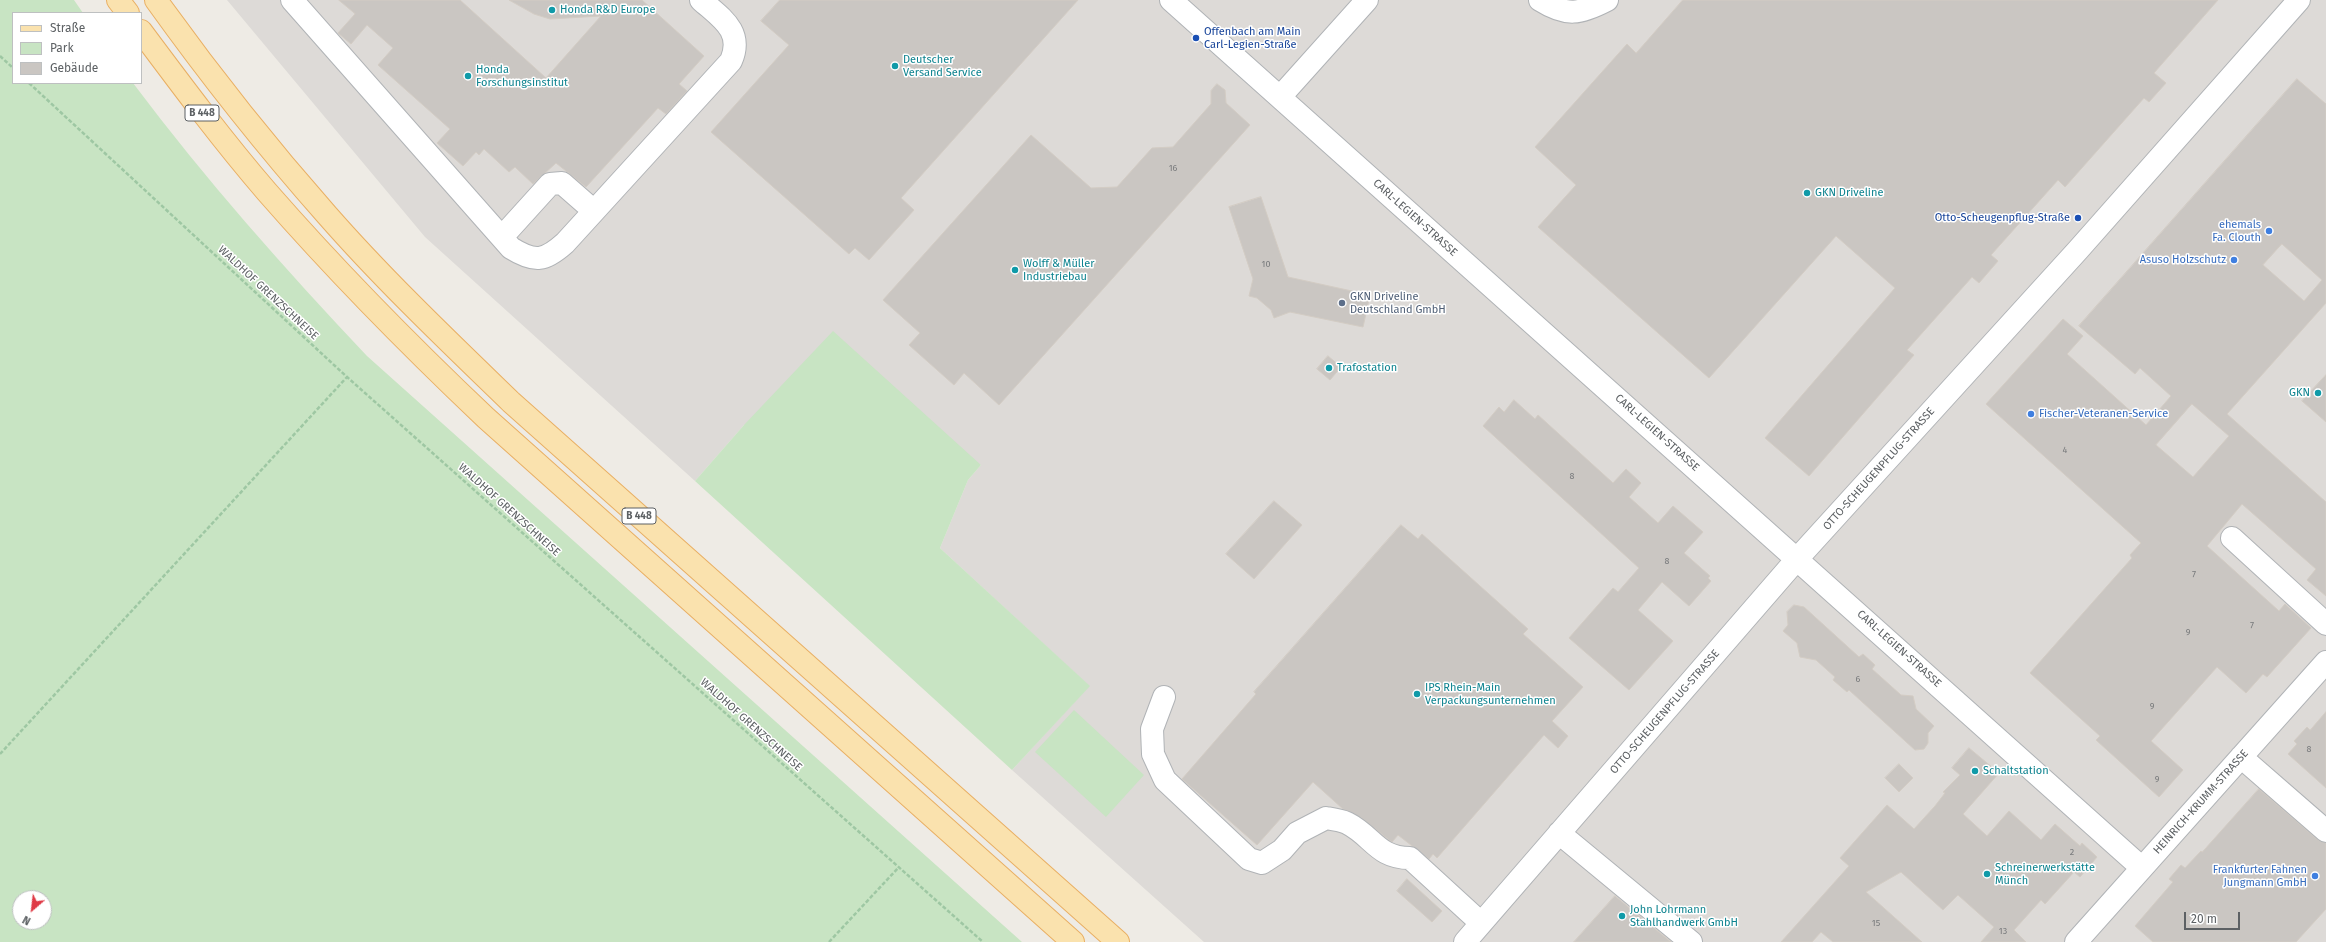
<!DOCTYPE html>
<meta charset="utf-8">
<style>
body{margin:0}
#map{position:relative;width:2326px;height:942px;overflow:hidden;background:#eeebe5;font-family:"Fira Sans",sans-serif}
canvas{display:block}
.legend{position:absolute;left:12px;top:12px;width:130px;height:72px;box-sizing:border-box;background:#fff;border:1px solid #bec0c1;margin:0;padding:5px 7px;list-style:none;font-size:12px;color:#5d6164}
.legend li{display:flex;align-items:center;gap:8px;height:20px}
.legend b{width:20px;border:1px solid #bec0c1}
.north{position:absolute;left:12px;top:890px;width:40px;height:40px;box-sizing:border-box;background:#fff;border:1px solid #bec0c1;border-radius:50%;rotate:208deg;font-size:11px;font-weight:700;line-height:16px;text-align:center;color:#5d6164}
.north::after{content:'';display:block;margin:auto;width:14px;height:18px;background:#df3a46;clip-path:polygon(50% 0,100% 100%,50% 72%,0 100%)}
.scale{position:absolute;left:2184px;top:912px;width:56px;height:18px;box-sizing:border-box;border:2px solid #5d6164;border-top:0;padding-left:5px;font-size:12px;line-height:14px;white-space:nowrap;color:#5d6164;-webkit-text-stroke:3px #fff;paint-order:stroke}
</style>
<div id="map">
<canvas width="2326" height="942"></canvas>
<ul class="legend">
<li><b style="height:5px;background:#fae2ae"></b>Straße</li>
<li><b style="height:11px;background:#c8e4c3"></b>Park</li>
<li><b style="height:11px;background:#cac6c2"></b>Gebäude</li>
</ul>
<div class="north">N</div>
<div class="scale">20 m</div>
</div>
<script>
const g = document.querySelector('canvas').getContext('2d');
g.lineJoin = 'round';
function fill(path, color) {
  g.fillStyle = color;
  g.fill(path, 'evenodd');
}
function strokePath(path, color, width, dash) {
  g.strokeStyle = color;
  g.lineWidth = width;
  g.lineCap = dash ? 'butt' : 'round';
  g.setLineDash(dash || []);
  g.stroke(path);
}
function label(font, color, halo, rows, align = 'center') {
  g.font = font + ' "Fira Sans",sans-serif';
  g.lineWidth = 3;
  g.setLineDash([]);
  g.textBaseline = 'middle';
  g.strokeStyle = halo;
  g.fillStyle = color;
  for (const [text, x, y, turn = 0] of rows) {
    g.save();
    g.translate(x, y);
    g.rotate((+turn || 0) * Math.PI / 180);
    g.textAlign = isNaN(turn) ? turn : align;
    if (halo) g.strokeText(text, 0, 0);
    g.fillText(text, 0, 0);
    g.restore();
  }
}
const industrial = new Path2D(`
 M227,0H2326V942H1204L1012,770L1089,686L940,548L968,480L981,465L744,425L695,481L425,237Z`);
const green = new Path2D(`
 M0,0H74L83,13H13V83H133C205,179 285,269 367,356L1022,942H0ZM20,898H44V922H20Z
 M833,331L981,465L968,480L940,548L1090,686L1012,770L695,481L744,425Z
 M1074,710L1144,775L1106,817L1035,752Z`);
const building = new Path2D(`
 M339,0H460L546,78L601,16L550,19L534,14L509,0H642L704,56L679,84L687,91L666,114L658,108L586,187L556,163L533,184L515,167L509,172L484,149L479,155L476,152L463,166L437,143L450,129L378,65L393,48L367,25L351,44L338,33L355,14Z
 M780,0H1078L901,198L914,210L869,260L855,248L849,254L711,132L789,45L761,21Z
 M1683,0H2218L2154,73L2166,83L2149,102L2144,98L2065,187L2058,180L1991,255L1998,261L1979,283L1972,277L1907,350L1914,355L1809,476L1765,438L1895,288L1836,236L1709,378L1538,227L1576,185L1535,147L1627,44L1636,53Z
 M2297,79L2326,104V303L2227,414L2326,502V596L2307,580L2316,569L2242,504L2207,546L2279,611L2285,604L2311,628L2267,677L2263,674L2246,693L2217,667L2151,741L2183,770L2159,797L2096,740L2100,736L2030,673L2132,558L2130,555L2141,543L1986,404L2063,319L2083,336L2067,354L2146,425L2171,396L2140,368L2135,374L2079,326ZM2282,244L2322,280L2304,301L2263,265ZM2192,404L2229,436L2193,477L2156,445Z
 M1217,84L1225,90L1226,103L1250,125L999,405L964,373L954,385L909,345L920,333L883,300L1031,135L1091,188L1117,187L1152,148L1173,147L1211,104V91Z
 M1261,197L1288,277L1370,295L1363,327L1290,312L1274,318L1271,310L1257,298L1249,296L1253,279L1229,207Z
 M1328,356L1341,367L1330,380L1317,369Z
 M2326,375V422L2302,401Z
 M1514,400L1535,419L1538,415L1613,483L1626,469L1641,483L1629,497L1658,523L1673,506L1703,532L1684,553L1710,576L1708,578L1711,581L1689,606L1662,582L1638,610L1673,641L1629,690L1569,638L1613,588L1618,592L1639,568L1483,426L1499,407L1504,412Z
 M1274,501L1302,525L1254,579L1226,554Z
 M1401,525L1418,539L1422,534L1528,629L1523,634L1583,687L1552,721L1568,736L1558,748L1544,735L1437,858L1433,854L1429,859L1398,835L1392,842L1389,840L1362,818L1343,809L1313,782L1257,845L1182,779L1256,694L1254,692Z
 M1794,605L1804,607L1859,657L1863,654L1875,665L1872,669L1901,695L1913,696L1916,709L1934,726L1928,733V743L1924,749L1915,750L1849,690L1847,692L1833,680L1835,677L1816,660L1800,657L1797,643L1783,631L1788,625L1787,612Z
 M2326,712V788L2288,754L2297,744L2294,741L2307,727L2310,730Z
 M1969,748L1999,773L1963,814L1987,836L2009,811L2041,840L2055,824L2080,846L2082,843L2097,857L2080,877L2074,872L2045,904L2041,900L2014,930L2026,942H1981L1994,927L1958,895L1943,910L1901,872L1866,892L1922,942H1833L1821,932L1812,942H1781L1849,866L1840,858L1887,805L1914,829L1935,806L1945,793L1943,792L1960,775L1952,768Z
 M1899,764L1913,778L1899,792L1885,778Z
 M2259,789L2318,840L2326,843V909L2296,942H2153L2135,926L2173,882L2169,879L2181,865L2185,868L2201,851L2202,852Z
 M1407,879L1442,911L1432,922L1397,891Z
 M1615,896L1671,942H1574Z`);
const path = new Path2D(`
 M0,56L13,68
 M29,83L347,377L983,942
 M0,754L347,377
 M829,942L899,867`);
const minor = new Path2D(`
 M292,0L511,248C535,263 545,261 565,243L731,61C744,31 721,18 701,0
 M1171,0L2142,868
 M1540,0C1567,17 1580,14 1607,0
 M1280,97L1367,0
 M502,237L550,184L562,183L594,211
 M2232,538L2326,624
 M1164,697L1152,729L1153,754L1165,780L1249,859L1262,863L1282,850L1297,833L1326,818C1332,819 1340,820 1347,823C1373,836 1377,858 1410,858L1481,923
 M2241,757L2326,831
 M1559,833L1691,942
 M1465,942L1797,559L2078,250L2299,0
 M2076,942L2326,662`);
const major = new Path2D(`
 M118,0L128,13
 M156,0C209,74 266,146 327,215C384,280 448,341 511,402L1118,942
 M141,31C182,86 223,141 267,192C336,271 410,346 486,418L1073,942`);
const markers = [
 [552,10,4,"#0f9aa8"],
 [1196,38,4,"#1a4fb4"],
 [895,66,4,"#0f9aa8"],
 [468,76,4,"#0f9aa8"],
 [1807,193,4,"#0f9aa8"],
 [2078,218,4,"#1a4fb4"],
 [2269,231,4,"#3f7fe0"],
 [2234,260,4,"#3f7fe0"],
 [1015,270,4,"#0f9aa8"],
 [1342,303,4,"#5c6f8a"],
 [1329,368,4,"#0f9aa8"],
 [2318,393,4,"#0f9aa8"],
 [2031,414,4,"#3f7fe0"],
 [1417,694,4,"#0f9aa8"],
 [1975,771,4,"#0f9aa8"],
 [1987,874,4,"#0f9aa8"],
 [2315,876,4,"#3f7fe0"],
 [1622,916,4,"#0f9aa8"]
];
const numberNames = [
 ["16",1173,168],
 ["10",1266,264],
 ["4",2065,450],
 ["8",1572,476],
 ["8",1667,561],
 ["7",2194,574],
 ["7",2252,625],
 ["9",2188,632],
 ["6",1858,679],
 ["9",2152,706],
 ["8",2309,749],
 ["9",2157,779],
 ["2",2072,852],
 ["15",1876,923],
 ["13",2003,931]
];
const shields = [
 [202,113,34],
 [639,516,34]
];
const shieldNames = [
 ["B 448",202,113],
 ["B 448",639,516]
];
const cultureNames = [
 ["Honda R&D Europe",560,10],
 ["Deutscher",903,60],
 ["Versand Service",903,73],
 ["Honda",476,70],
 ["Forschungsinstitut",476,83],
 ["GKN Driveline",1815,193],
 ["Wolff & Müller",1023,264],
 ["Industriebau",1023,277],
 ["Trafostation",1337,368],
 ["GKN",2310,393,"right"],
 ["IPS Rhein-Main",1425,688],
 ["Verpackungsunternehmen",1425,701],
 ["Schaltstation",1983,771],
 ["Schreinerwerkstätte",1995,868],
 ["Münch",1995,881],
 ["John Lohrmann",1630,910],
 ["Stahlhandwerk GmbH",1630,923]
];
const transitNames = [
 ["Offenbach am Main",1204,32],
 ["Carl-Legien-Straße",1204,45],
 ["Otto-Scheugenpflug-Straße",2070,218,"right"]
];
const streetNames = [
 ["CARL-LEGIEN-STRASSE",1415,218,42],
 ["WALDHOF GRENZSCHNEISE",268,293,43],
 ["CARL-LEGIEN-STRASSE",1657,433,42],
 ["OTTO-SCHEUGENPFLUG-STRASSE",1879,469,-48],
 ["WALDHOF GRENZSCHNEISE",509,510,42],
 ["CARL-LEGIEN-STRASSE",1899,649,42],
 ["OTTO-SCHEUGENPFLUG-STRASSE",1665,712,-49],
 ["WALDHOF GRENZSCHNEISE",751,725,42],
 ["HEINRICH-KRUMM-STRASSE",2201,802,-48]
];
const shopNames = [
 ["ehemals",2261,225],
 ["Fa. Clouth",2261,238],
 ["Asuso Holzschutz",2226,260],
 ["Fischer-Veteranen-Service",2039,414,"left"],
 ["Frankfurter Fahnen",2307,870],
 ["Jungmann GmbH",2307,883]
];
const serviceNames = [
 ["GKN Driveline",1350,297],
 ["Deutschland GmbH",1350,310]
];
fill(industrial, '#dddad7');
fill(green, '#c8e4c3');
fill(building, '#cac6c2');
strokePath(building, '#d3ccc4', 1);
strokePath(minor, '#b0b3b6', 24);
strokePath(major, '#e9af63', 24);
strokePath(path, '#9ec7a3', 2.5, [4, 2]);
strokePath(minor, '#fff', 22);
strokePath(major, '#fae2ae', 22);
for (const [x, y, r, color] of markers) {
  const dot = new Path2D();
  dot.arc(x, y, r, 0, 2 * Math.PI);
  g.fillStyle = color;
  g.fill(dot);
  strokePath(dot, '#fff', 1.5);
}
label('9px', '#787a7c', null, numberNames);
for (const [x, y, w] of shields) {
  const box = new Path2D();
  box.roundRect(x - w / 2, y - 8, w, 16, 3);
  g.fillStyle = '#fff';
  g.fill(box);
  strokePath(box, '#5d6164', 1);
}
label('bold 10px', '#5d6164', null, shieldNames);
label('11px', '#0d838f', '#fff', cultureNames, 'left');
label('11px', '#164399', '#fff', transitNames, 'left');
label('11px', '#5d6164', '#fff', streetNames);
label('11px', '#366cbe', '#fff', shopNames, 'right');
label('11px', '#4e5e75', '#fff', serviceNames, 'left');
</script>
